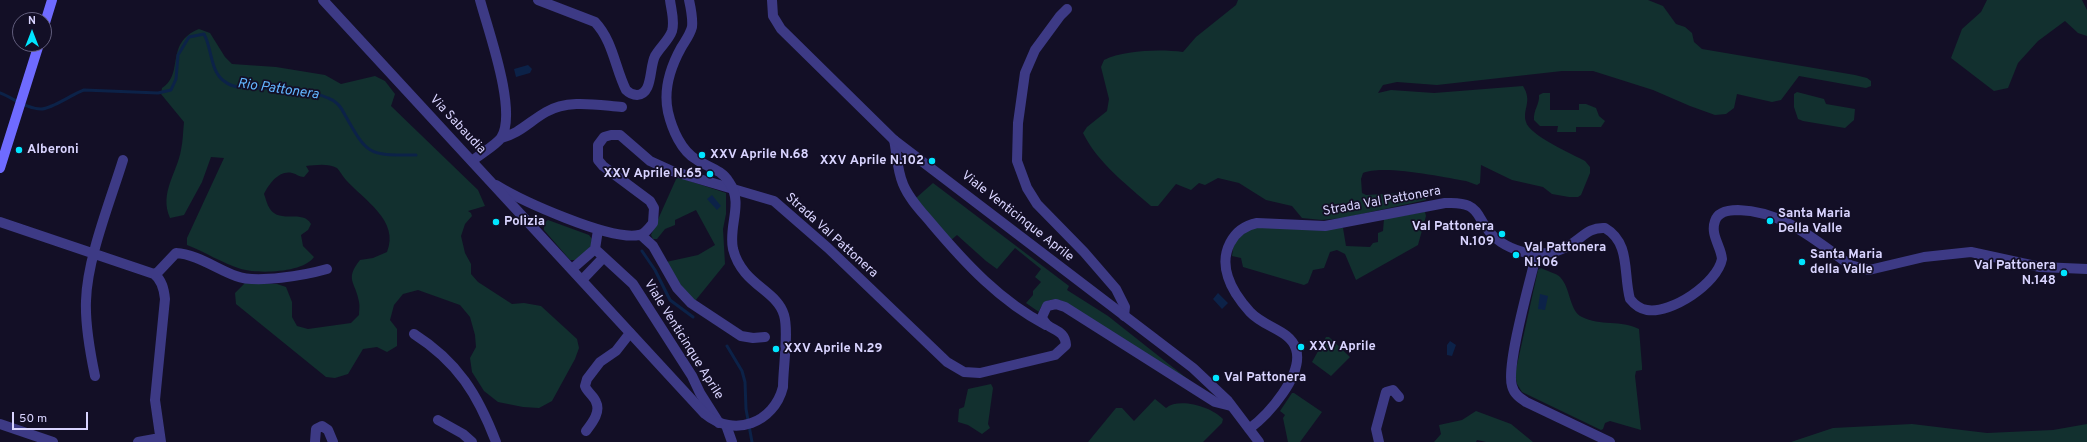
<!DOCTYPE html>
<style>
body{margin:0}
#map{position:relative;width:2087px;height:442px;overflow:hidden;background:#130f26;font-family:Overpass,sans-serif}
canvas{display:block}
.north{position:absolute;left:12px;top:12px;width:40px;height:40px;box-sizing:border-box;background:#130f26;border:1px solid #625e7d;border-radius:50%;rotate:0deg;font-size:11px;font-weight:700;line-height:16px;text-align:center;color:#d9d4ff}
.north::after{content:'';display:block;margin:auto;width:14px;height:18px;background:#00e5ff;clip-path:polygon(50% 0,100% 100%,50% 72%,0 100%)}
.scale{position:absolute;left:12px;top:412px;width:76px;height:18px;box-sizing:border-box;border:2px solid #d9d4ff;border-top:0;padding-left:5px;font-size:12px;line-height:14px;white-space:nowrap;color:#d9d4ff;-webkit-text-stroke:3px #130f26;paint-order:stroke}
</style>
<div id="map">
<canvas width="2087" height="442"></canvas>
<div class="north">N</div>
<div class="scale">50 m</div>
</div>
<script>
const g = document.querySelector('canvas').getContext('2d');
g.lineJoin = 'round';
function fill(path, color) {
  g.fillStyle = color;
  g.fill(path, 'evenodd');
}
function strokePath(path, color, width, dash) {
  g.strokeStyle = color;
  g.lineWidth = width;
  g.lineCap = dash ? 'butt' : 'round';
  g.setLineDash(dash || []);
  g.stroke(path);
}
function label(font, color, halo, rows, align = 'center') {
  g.font = font + ' Overpass,sans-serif';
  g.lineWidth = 3.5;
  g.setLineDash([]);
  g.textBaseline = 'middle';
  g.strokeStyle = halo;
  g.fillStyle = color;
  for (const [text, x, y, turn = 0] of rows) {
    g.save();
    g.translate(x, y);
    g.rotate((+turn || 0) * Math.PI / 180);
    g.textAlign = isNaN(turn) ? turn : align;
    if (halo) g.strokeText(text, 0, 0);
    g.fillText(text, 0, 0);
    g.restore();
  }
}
const green = new Path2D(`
 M1238,0H1648L1663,6L1676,24L1685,27L1692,33L1694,42L1702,49L1855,75L1867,78L1871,81V86L1866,88L1799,76L1781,100L1772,102L1737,94L1734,108L1726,114L1715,115L1690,106L1653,90L1593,71H1562L1437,85L1397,82L1383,85L1378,93L1391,90L1434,93L1523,86C1533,102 1522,109 1526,122C1529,135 1572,154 1585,161L1590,167V173L1581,195L1578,197H1569L1552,194L1543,187L1512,180L1481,165L1480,183L1477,185C1473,184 1470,182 1466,181C1444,177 1381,164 1363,173L1361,179L1362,193L1366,195L1424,192L1427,193L1426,200L1343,218L1322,220L1302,218L1292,206L1266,200L1239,183L1218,178L1205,185L1199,183L1191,190L1176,184L1158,206H1151C1127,185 1097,162 1083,133L1087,127L1107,111L1109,99L1101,67L1104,60C1124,50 1161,49 1183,52L1196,37L1236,5Z
 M1987,0H2082L2087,10V36L2078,33L2065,21L2038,41L2018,63L2008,88L1994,91L1951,58L1962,29L1981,12Z
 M199,29L210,33L225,57L232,64L276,67L325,75L341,84L375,76L385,81L395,94L391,106L478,190L485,206L468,211L471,213L472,216L465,224L461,236L465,253L471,264V274L478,282L512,304L524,303L541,306L577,339L579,348L575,359L552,401L539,408L523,407L498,402L484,391L472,372L470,358L476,347L475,335L470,317L460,305L418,290L403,294L394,305L390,320L397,329V346L387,352L377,347L363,349L348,374L335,378L326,377L236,304L235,293L245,283L277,284L286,287L292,302V317L297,326L308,329L351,323L359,315C359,311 360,306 359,302C356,282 344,280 360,260L373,258L387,252C400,221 364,200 346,180C343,177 340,171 337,168C328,163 316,165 306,166L309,171L304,177C299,177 297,174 292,173C279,170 269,184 264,194C266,199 267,205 270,209C280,224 303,209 311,224L308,230L301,235L303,246L314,257C303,273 258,274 241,269C222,263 205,252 187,245V238L224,158L211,157L202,182L184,215L170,218C159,193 177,173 181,150C183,141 183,131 184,122L161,94L162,88C185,74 164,43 199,29Z
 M1797,92L1824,99L1826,104L1855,109L1854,120L1845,128L1803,121L1798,119L1794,107V94Z
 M1543,93H1550V110H1579V104H1586L1596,108L1599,116L1605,121L1601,127H1576V132H1557L1558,126H1540L1534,120C1533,110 1540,104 1539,95Z
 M677,177L726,193V214L723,229L725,264L695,301L686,293L666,262L698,255L715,245L696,210L675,220V225L665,229L657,239H653L651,235Z
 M933,183L1069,286L1067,290L1108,316L1194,384L1062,301C1051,297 1042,301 1039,312L1026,303L1033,295V291L1041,282L1035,277L1041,269L1015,248L997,269L986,261L957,235L950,241L916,198Z
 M1423,212H1425L1426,216L1418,245L1356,280L1345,254L1337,250L1330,252L1324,268L1313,270L1308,283L1304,285L1243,267L1241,258L1232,256L1234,242L1252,226L1341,227L1343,228L1346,246L1370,247L1373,243L1378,242V233L1383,231L1384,219Z
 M548,220L589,235L592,239L591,246L577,260H570L544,230V223Z
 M1541,268C1546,271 1556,273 1560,277C1571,288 1569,311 1582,317C1600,326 1621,320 1639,329L1642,366V370L1636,371L1635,376L1641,430L1610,421L1605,423L1603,429L1601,430L1522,392L1517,384L1515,374L1538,270Z
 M1326,337H1329L1350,357L1331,376L1312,362Z
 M991,384L993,388L988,424L990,428L982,434L968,425L958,422L959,409L964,407L968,389Z
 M1292,393H1294L1322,412L1300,442H1288L1283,418L1285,415L1280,411Z
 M1155,399L1166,408C1179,397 1212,407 1223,419L1222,423L1203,442H1088L1116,408H1122L1134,421Z
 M1476,411L1511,424L1533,442H1486L1477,440L1476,442H1434L1441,434L1439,425L1462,420Z
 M1912,424L1987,433L2053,430L2087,424V442H1791L1833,428Z`);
const water = new Path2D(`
 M528,65L532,69L530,73L516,77L514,69Z
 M712,195L721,206L717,210L707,199Z
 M1218,293L1228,303L1222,309L1213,299Z
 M1540,294L1548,296L1545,310L1538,309Z
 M1450,341L1456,345L1452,356L1447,355V345Z`);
const stream = new Path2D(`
 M0,93C13,98 27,109 41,109C52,109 72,94 84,90L158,93L171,90L176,79L178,55L189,37L204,34C212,48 210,71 224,81C234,89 247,88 259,88C279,88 310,90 328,98C337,101 341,107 345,115C368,156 368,155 416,155
 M642,251L655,270L670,300L693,317
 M727,346L742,371L745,382L746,409L752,442`);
const minor = new Path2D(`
 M538,0L595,22C613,41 615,68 626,90C629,93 632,95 637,95C653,94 649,68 655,56C660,47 669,40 672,31C675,21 671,9 670,0
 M1067,9L1060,16L1035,50L1025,73L1018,123L1017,161L1027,188L1037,204L1084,252L1116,289L1125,307L1124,316
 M501,138C519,134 530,121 546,112C568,99 597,105 622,107
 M894,140C897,154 897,170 903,184C909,199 922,212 932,224C965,263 1000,301 1046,325
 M472,161C479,155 496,145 501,138C518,112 488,30 480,0
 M496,185C522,201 610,241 639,235C645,234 649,228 653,223L654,208L650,201L603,166L598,160V145L604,137L611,135H620L650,161L672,171L774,201L828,248L947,362L964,372L980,373L1055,355L1066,345C1065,327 1047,332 1042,317L1047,306L1056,304L1065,307L1215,402L1231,406
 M0,222L154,274C162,280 164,289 165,299L155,400L161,442
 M641,235L653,246L677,288L691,303L741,336L753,338L765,337
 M595,249L633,284L692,376L700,393L719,423
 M1533,254L1534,264C1528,288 1506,367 1512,386C1514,394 1520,398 1526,402L1610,442
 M572,269L595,249L598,230
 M154,274L158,272L176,253C196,254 217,269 236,276C256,284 306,275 327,269
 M582,280L603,258
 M414,334C458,362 478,395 496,442
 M95,376C90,352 85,325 86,301C87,259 110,202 123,160
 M438,420L463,434L472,442
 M0,424L53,442
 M726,425L732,442
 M586,431C592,423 601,412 596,402C594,396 587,392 585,386L587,379L600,362L616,351L630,333
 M138,442L160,438
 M315,442L316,429L322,426L328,430L333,442
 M1379,442L1376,429L1386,392L1393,390L1399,397`);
const tertiary = new Path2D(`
 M323,0L705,414C734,438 774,423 783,387C783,368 789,332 784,315C777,290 742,285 733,249C728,226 744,203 729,182C722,170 708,167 697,160C681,151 672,129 668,112C663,89 670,68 681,48C685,41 690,35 692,27C693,18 691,9 689,0
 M772,0L773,16L781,29L894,140L1193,368L1228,401L1259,442
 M1249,429C1268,415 1304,375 1296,349C1290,330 1265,328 1250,312C1241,302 1232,290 1228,277C1220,253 1232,228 1257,223L1325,226L1445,203C1453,203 1461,202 1469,206C1478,210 1480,220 1486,227C1494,240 1509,248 1523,252C1538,256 1557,253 1570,245C1583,237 1589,227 1605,228C1631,243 1623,274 1630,299C1634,304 1640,309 1647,310C1671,314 1717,284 1722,259C1721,246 1710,235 1715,221C1718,211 1729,210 1738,210C1783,211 1815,240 1850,265L1869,270L1924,257L1971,252L2040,267L2087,269`);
const secondary = new Path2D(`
 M44,26L52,0
 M0,168L39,44`);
const markers = [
 [19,150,4,"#00e5ff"],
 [702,155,4,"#00e5ff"],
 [932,161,4,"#00e5ff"],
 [710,174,4,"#00e5ff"],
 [1770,221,4,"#00e5ff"],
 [496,222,4,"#00e5ff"],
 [1502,234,4,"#00e5ff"],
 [1516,255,4,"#00e5ff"],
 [1802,262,4,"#00e5ff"],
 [2064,273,4,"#00e5ff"],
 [1301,347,4,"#00e5ff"],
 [776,349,4,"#00e5ff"],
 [1216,378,4,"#00e5ff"]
];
const streetNames = [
 ["Via Sabaudia",457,125,47],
 ["Strada Val Pattonera",1382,202,-10],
 ["Viale Venticinque Aprile",1017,217,38],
 ["Strada Val Pattonera",831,236,42],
 ["Viale Venticinque Aprile",683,340,58]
];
const poiNames = [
 ["Alberoni",27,150],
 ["XXV Aprile N.68",710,155],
 ["XXV Aprile N.102",924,161,"right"],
 ["XXV Aprile N.65",702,174,"right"],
 ["Santa Maria",1778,214],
 ["Della Valle",1778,229],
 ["Polizia",504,222],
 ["Val Pattonera",1494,227,"right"],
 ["N.109",1494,242,"right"],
 ["Val Pattonera",1524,248],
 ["N.106",1524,263],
 ["Santa Maria",1810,255],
 ["della Valle",1810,270],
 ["Val Pattonera",2056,266,"right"],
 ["N.148",2056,281,"right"],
 ["XXV Aprile",1309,347],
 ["XXV Aprile N.29",784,349],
 ["Val Pattonera",1224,378]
];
const waterNames = [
 ["Rio Pattonera",278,90,8]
];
fill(green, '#12302f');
fill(water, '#0c2248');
strokePath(stream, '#0c2248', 3);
strokePath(minor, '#3d3a85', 10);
strokePath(tertiary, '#3d3a85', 10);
strokePath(secondary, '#6f6bff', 10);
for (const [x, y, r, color] of markers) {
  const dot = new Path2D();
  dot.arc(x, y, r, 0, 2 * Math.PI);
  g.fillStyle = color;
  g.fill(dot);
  strokePath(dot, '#130f26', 1.5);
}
label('13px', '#d9d4ff', '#130f26', streetNames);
label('bold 13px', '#d9d4ff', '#130f26', poiNames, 'left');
label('italic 14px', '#62b6ff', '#130f26', waterNames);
</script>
